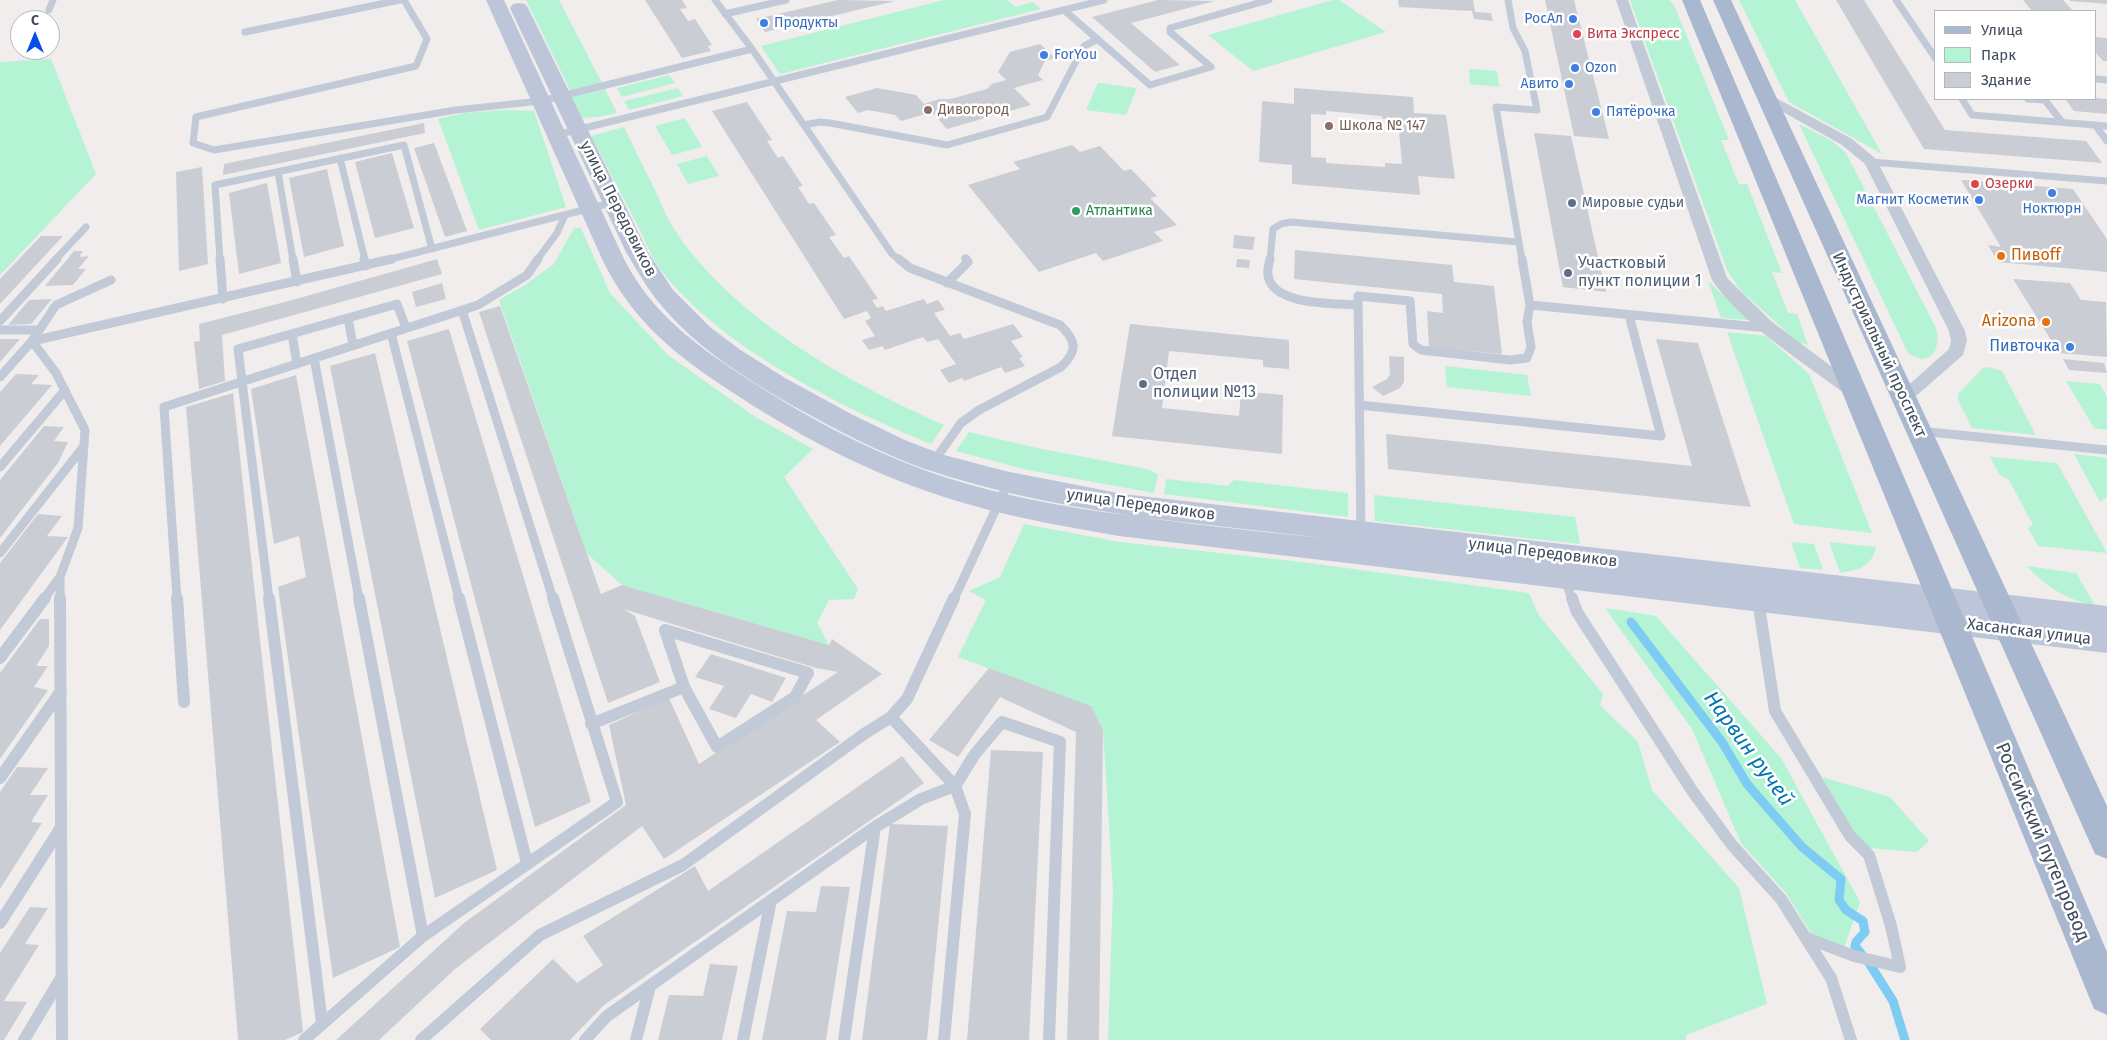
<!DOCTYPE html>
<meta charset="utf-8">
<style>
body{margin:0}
#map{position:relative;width:2107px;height:1040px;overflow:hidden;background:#f0edec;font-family:"Fira Sans",sans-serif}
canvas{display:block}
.legend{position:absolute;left:1934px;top:10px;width:162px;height:90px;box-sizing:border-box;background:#fff;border:1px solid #b4b8be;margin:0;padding:6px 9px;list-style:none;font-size:15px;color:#434d5c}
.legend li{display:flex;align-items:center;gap:10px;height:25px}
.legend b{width:25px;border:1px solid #b4b8be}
.north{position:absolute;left:10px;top:10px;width:50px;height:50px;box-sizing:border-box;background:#fff;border:1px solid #b4b8be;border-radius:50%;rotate:0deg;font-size:14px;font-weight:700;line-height:20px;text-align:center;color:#434d5c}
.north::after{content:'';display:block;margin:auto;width:18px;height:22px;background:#074eee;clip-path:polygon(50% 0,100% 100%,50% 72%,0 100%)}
</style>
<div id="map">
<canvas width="2107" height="1040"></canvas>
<ul class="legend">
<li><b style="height:6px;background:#a9b7cf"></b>Улица</li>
<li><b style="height:14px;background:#b5f3d5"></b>Парк</li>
<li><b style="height:14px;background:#cbcdd5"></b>Здание</li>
</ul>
<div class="north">С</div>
</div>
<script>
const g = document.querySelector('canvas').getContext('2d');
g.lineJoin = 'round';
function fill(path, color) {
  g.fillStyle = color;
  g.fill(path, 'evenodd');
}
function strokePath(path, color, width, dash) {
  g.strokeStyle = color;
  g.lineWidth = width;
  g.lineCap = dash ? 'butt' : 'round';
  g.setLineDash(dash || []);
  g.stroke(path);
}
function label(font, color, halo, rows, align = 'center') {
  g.font = font + ' "Fira Sans",sans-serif';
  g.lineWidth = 5;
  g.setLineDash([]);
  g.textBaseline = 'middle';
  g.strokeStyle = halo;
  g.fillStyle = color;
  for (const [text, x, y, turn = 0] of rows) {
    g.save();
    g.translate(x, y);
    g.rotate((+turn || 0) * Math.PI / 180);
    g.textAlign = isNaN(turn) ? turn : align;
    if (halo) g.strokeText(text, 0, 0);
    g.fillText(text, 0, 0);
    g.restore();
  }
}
const green = new Path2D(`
 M526,0H559L602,83L570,90Z
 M944,0H1007L1015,7L1033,2L1041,9L780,74L761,46Z
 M1333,0H1339L1386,32L1253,71L1208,35Z
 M1630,0H1669L1674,5L1729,140H1721L1739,184H1747L1782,273L1772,272L1788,313L1797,314L1808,345L1798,342L1741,291L1727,270Z
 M1739,0H1795L1882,154L1789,102Z
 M51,59L96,174L0,275V62Z
 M1469,69L1497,71L1499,87L1470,84Z
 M669,75L675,83L622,97L617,88Z
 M1098,83L1137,88L1126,115L1086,110Z
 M678,88L683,96L629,110L624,101Z
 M605,89L617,113L597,117L582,118L572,97Z
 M504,110L534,111L566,207L479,230L438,119L465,113Z
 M685,118L702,147L672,155L655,126Z
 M1799,124L1832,141L1846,153L1936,328C1942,348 1930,369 1908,353Z
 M624,127C635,149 645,171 656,192C661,203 666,216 672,226C731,318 847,382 944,425L931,444C844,409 718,346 661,270C651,257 645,240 638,226C622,196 607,166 591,136Z
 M707,156L719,176L688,184L677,164Z
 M574,228H581L610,293L668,355L757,418L813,449L784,477L858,589L854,599L829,600L817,623L829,645L622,585L587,554L499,300L525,285L554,264Z
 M1708,281L1749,320L1721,318Z
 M1727,332L1766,336L1809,374L1872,533L1794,524Z
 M1445,366L1527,375L1531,396L1447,387Z
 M1989,367L2002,371L2036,435L1972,428L1958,400V394L1983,368Z
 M2066,381L2100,384L2107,397V430L2094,428Z
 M969,432L1037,448L1147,469L1158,474L1154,493L1027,470L956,451Z
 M2074,454L2107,458V497L2100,502Z
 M1990,457L2057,463L2107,553L2038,546L2028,528L2033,525L2009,480L1999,474Z
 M1166,479L1227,486L1234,480L1348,493V517L1164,494Z
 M1374,495L1575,517L1580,544L1375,521Z
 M1024,524L1120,542L1302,562L1529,593L1538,614L1603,694L1600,705L1638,742L1652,790L1739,888L1767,1004L1686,1035V1040H1108L1113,890L1103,729L1090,706L958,657L986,600L969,591L1000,577Z
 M1791,542L1814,544L1823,570L1800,568Z
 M1829,542L1876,547C1872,567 1858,570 1840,573Z
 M2027,566L2076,573L2096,607C2066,598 2048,589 2027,566Z
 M1605,608L1656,616L1781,758L1860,902L1844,948L1811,933L1786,893L1741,843L1692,729Z
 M1822,777L1890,797L1929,841L1917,852L1870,848L1856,836Z`);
const stream = new Path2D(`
 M1631,622L1722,742L1747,784L1802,847L1841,879L1839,900L1846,910L1863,921L1865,932L1856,942L1855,946L1869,963L1893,1001L1905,1040`);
const building = new Path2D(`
 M645,0H682L687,8L680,9L688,21L695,19L712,45L708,46L711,51L682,58Z
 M838,0L895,1L765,32L756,19Z
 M1158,0L1215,1L1131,23L1180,65L1155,72L1092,17Z
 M1398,0H1473L1475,12L1491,13L1493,21L1474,19L1472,11L1399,7Z
 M1545,0H1574L1609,139L1574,136Z
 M1836,0H1864L1945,130L2086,141L2102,163L1924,149Z
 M2023,0H2063L2073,11H2032Z
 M2070,0H2107V4L2070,1Z
 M2096,37L2107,38V61H2103L2096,53Z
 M1040,44L1055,58L1045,61L1038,75L1043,80L1014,88L1031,105L947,129L932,112L901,121L895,115L868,110L858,113L845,97L877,88L916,95L924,104L939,99H950L987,89L992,84L1006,80L998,72L1010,52Z
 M1294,88L1413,97L1414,113L1446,115L1455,179L1418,176L1420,195L1292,184V165L1259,162L1262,101L1294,104ZM1326,111L1382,116L1383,119L1398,120L1402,164L1385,163V167L1326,163V158L1311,157V114L1326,115Z
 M2096,98L2107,99V114L2074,111L2065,99Z
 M747,102L772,140L767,141L778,158L783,156L803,186L798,187L809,204L814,203L836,235L829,237L844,258L849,256L878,299L872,300L877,308L883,306L886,311L924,299L927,304L938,300L945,310L934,313L950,336L960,333L964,339L1013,324L1023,337L1011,341L1023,357L1019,358L1025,366L1005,373L1001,367L964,381L962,378L949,383L940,370L956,364L938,339L927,342L923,337L885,350L882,346L869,350L862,340L875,336L865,321L871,318L867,311L844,319L712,111Z
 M424,123L425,133L223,175L224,164Z
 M1534,133L1571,136L1606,292L1563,287Z
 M434,143L467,231L445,237L414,148Z
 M1072,145L1080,152L1100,146L1124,171L1131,169L1157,196L1150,198L1177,225L1154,232L1163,241L1103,261L1096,253L1039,272L968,185L1020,169L1013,162Z
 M392,153L414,228L375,238L355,162Z
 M202,167L208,264L179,271L176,172Z
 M327,169L344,246L304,257L289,178Z
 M1961,180L2073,189L2107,239V272L1998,262L1988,245L2001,247Z
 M267,183L281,263L239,274L229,193Z
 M1234,235L1255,237L1253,250L1233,248Z
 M41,236H63L0,304V279Z
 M1295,250L1452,265L1454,282L1494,286L1502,354L1429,347L1427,311L1443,313L1442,294L1294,279Z
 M74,251H83L79,257L89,256L78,269H86L73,285L45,286Z
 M437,259L442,274L222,335L225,381L199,389L194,342L200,341L199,324L289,301Z
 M1237,259L1250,260L1249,268L1236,267Z
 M2013,279L2070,283L2081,300L2106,302L2107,357L2059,353Z
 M442,283L446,299L416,307L412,292Z
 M52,299L31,324L8,325L29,300Z
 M500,306L601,594L622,585L829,645L832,639L882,674L816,720L840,742L664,859L642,826L455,969L379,1040H336L464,923L626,805L609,725L669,698L699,764L838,672L816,668L623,609L635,616L660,682L608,703L479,312Z
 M1130,324L1289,340V369L1263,367V360L1169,351L1162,408L1239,416L1241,391L1283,395L1282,454L1112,436Z
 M449,329L591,802L535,827L407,341Z
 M0,339H20L0,362Z
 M1656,339L1698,343L1751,507L1388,469L1386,434L1692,466Z
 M375,353L497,870L435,898L330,366Z
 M1389,356L1404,357V382L1400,388L1383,396L1372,387L1387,379L1390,374Z
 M2063,359L2104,363L2107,373L2069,370Z
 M16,374L39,375L31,384L52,385L0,446V392Z
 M296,375L400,947L333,978L278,587L306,577L299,536L274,544L251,389Z
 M233,393L303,1032L285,1040H238L186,407Z
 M44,426L64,427L54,441L68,442L58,463L0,538V480Z
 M38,514L62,516L47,536L68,537L0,630V563Z
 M40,619H49V646L36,666H48L34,687L48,690L0,759V673Z
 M711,654L786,678L772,702L751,694L736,718L709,709L724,686L695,677Z
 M989,668L1091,706L1103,730L1099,1040H1067L1076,732L1000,697L958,757L929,740Z
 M991,750L1043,752L1029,1040H967Z
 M902,756L924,783L604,1005L570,1040H491L480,1029L553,959L577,983L603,965L583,936L695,866L708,891Z
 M17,767L48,768L30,795H48L31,822L42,823L0,889V792Z
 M890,824L948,826L927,1040H862Z
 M821,886L850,887L826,1040H762L787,911L816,912Z
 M30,907L48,908L25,944L39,945L4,1001L27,1002L4,1040H0V953Z
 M710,964L738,966L722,1040H658L669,995L703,996Z`);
const laneFar2 = new Path2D(`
 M404,0L427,39L416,66L196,117L193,143L214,150L456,110L541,101L752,49
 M715,0L752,49L892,254L900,260
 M1508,0L1513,28L1525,51L1537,110L1496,107L1522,260
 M1896,0L1936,59
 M49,10L53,0
 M1064,10L1150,85L1211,67L1170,32V28L1269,0
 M725,14L786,0
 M245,32L400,0
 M2096,79L2107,80
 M1962,99L1972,115L2107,126
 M2028,99L2045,100
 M2044,99L2062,122
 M804,125L820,122L830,123L947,145L1047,117L1084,46L1096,40
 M2095,125L2107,141
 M556,135L1104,0
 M340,158L365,260
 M1871,162L2107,181
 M278,172L293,260
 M965,258L967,260
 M55,260L86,227
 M220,260L215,185L404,145L432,249
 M387,260L611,203
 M537,260L557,233L565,215
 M1270,260L1273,229L1281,224L1291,222L1518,242`);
const laneFar1 = new Path2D(`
 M220,259L223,299
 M293,259L297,282
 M364,259L366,266
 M899,259L910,268L1060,325C1077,341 1078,351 1061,367L979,410L961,423L932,464
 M1270,259C1269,264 1267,270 1268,275C1272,306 1335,303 1358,305
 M947,283L968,262L966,259
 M1530,305L1768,328
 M462,310L553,599
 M348,318L353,345
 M0,321L57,259
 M0,330H39
 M391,333L459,599
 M292,334L297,364
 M32,341L56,373L85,430L78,528L60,577V599
 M32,341L392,259
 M314,358L359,599
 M0,377L32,341L56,305L111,280
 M1359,405L1661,436L1629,315
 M1919,431L2107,450
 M0,467L65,390
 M1361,533L1358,296L1410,301L1413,344L1421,350L1510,360L1527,358L1531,347L1527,322L1530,305L1522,259
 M0,553L84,446
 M1564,577L1572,599
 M44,599L60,577
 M177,599L164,407L478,305L527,275L538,259
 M269,599L238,349L397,304L406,328
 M954,599L1008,483`);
const lane = new Path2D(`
 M60,598L62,1040
 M177,598L184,702
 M269,598L322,1023
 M359,598L423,936
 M459,598L527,863
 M1572,598L1577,612L1693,792L1732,845L1781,899L1831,978L1851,1040
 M1758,600L1775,711L1850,836L1869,855L1891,926L1900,967L1854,956L1807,938
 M665,630L808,673L795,697L717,747L684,687Z
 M0,658L45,598
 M891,717L955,786L965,814L944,1040
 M591,724L684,687
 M0,778L61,691
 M0,923L60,829
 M24,1040L61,978
 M304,1040L423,936L617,802L553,598
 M421,1040L540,935L683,865L864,734L891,717L907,699L954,598
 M585,1040L607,1016L875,827L921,799L955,786L975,754L1002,722L1060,742L1049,1040
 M636,1040L650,986
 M743,1040L771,900
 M844,1040L875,827`);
const street = new Path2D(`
 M1616,0H1628L1727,278L1771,321L1860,388L1863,392L1860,396L1854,398L1848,396C1807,365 1740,323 1712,280Z
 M1765,92L1852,139L1876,159L1965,331L1967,341L1963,355L1909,402L1903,404L1897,402L1894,398L1949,349L1951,341L1949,331L1865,164L1842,145L1760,99L1759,96L1760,93Z`);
const secondary = new Path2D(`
 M486,0H504L624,259C653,316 701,349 754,383C816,423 883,458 954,480C1031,504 1112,514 1191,523C1256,530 1320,538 1384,545C1233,527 1070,518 925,469C880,453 837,430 795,407C747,379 697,349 661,305C647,289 637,270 626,252L510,8L513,4L519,3L525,4L528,8L648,252L673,290L710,327L739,349L785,378L853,415L907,441L944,455L1005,471L1123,494L2107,606V653L1119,536C1069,527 1019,519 971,505C887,482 808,442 735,394C677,356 633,323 602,259Z`);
const primary = new Path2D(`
 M1682,0H1700L2107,952V1015L2094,1009Z
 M1713,0H1731L2107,806V859L2095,854Z`);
const markers = [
 [1573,19,5,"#3f7fe0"],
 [764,23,5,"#3f7fe0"],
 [1577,34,5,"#e0444e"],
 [1044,55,5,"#3f7fe0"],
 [1575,68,5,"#3f7fe0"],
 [1569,84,5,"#3f7fe0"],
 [928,110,5,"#8d6e63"],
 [1596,112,5,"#3f7fe0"],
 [1329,126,5,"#8d6e63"],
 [1975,184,5,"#e0444e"],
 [2052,193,5,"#3f7fe0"],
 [1979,200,5,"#3f7fe0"],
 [1572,203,5,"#5c6f8a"],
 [1076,211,5,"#2e9e5b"],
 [2001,256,5,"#e8710a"],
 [1568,273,5,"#5c6f8a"],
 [2046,322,5,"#e8710a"],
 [2070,347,5,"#3f7fe0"],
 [1143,384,5,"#5c6f8a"]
];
const farShopnames = [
 ["РосАл",1563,19,"right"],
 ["Продукты",774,23],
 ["ForYou",1054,55],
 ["Ozon",1585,68],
 ["Авито",1559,84,"right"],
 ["Пятёрочка",1606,112],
 ["Магнит Косметик",1969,200,"right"],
 ["Ноктюрн",2052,209,"center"]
];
const farHealthnames = [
 ["Вита Экспресс",1587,34],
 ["Озерки",1985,184]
];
const farEducationnames = [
 ["Дивогород",938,110],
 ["Школа № 147",1339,126]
];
const farServicenames = [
 ["Мировые судьи",1582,203]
];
const farLeisurenames = [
 ["Атлантика",1086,211]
];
const streetNames = [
 ["улица Передовиков",618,209,63],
 ["Индустриальный проспект",1879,345,65],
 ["улица Передовиков",1141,505,8],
 ["улица Передовиков",1543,553,7],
 ["Хасанская улица",2029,632,7]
];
const foodNames = [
 ["Пивoff",2011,256],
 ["Arizona",2036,322,"right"]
];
const serviceNames = [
 ["Участковый",1578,264],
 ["пункт полиции 1",1578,282],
 ["Отдел",1153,375],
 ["полиции №13",1153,393]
];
const shopNames = [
 ["Пивточка",2060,347]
];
const nearStreetnames = [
 ["Российский путепровод",2042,842,67]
];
const nearWaternames = [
 ["Нарвин ручей",1748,749,54]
];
fill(green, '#b5f3d5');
strokePath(stream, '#7eccf4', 9);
fill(building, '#cbcdd5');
strokePath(laneFar2, '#c1cad6', 7);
strokePath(laneFar1, '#c1cad6', 9);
strokePath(lane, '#c1cad6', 12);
fill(street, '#c1cad6');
fill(secondary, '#bdc6d8');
fill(primary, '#a9b7cf');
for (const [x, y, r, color] of markers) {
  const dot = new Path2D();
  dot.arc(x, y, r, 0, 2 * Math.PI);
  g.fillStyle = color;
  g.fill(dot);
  strokePath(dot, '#fff', 2);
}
label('14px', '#366cbe', '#fff', farShopnames, 'left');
label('14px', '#be3a42', '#fff', farHealthnames, 'left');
label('14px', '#785e54', '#fff', farEducationnames, 'left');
label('14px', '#4e5e75', '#fff', farServicenames, 'left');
label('14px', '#27864d', '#fff', farLeisurenames, 'left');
label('16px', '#434d5c', '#fff', streetNames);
label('16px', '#c56008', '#fff', foodNames, 'left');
label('16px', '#4e5e75', '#fff', serviceNames, 'left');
label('16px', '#366cbe', '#fff', shopNames, 'right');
label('19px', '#434d5c', '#fff', nearStreetnames);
label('italic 21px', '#0075b2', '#fff', nearWaternames);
</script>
